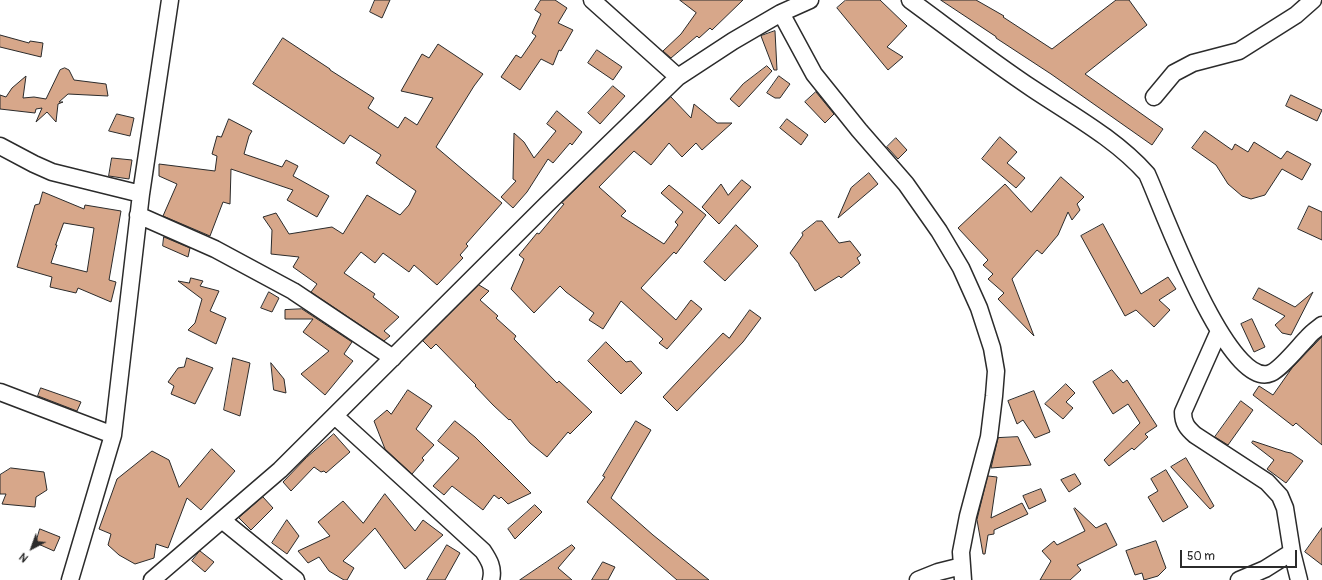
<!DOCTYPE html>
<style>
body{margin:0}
#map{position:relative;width:1322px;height:580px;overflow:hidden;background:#fff;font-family:Pangolin,sans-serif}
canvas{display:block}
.north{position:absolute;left:12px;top:528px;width:40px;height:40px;-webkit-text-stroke:3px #fff;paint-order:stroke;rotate:221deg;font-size:11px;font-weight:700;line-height:16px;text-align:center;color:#2b2b2b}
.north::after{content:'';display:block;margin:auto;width:14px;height:18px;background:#2b2b2b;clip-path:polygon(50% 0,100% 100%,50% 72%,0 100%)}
.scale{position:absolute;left:1180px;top:550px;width:117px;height:18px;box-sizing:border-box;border:2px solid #2b2b2b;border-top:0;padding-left:5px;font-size:12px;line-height:14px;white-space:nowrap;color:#2b2b2b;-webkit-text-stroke:3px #fff;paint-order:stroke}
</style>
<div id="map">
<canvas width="1322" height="580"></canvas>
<div class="north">N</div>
<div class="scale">50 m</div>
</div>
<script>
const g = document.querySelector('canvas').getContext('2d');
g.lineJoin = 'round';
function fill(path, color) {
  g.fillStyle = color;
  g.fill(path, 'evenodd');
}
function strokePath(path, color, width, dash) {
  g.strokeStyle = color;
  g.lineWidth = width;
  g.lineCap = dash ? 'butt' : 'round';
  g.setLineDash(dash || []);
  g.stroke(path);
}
const building = new Path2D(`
 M375,0H390L382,18L370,12Z
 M541,0H555L567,8L558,23L573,30L561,51L559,50L553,65L541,59L520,90L501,77L516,55L521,58L536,36L532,33L541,14L535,10Z
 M680,0H743L712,30L710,28L699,38L697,36L671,58L663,51L681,34L696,13Z
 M846,0H880L907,26L887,47L903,57L888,70L837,8Z
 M941,0H976L1004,16L1003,17L1052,49L1116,0H1129L1147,25L1085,74L1163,129L1152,145L1051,74L996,38V37Z
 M775,31L777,70H774L761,36Z
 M0,35L29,43L30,41L43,43L41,57L0,47Z
 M283,38L330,69V70L374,98L368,108L398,128L405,117L417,125L433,98L401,91L422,54L429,58L438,44L483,74L474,86L436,147L502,203L466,244L468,246L460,255L463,258L437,285L414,265L409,272L383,253L375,263L361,252L344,273L375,294L373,297L399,317L384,331L390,336L384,341L311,292L317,284L293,267L299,257L271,254L272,230L263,217L276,213L289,234L332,227L343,234L367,195L400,215L409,205L416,191L376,163L381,155L350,135L344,144L253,84Z
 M597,50L622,67L613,80L588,63Z
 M767,66L772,71L739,107L730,99L743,84Z
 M65,68L69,70L74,80L106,84L108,96L68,94L59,102H63L58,104L56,122L47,112L36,122L42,108L36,109L35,113L0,109V95L6,97L12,88L26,76L23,98L34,97L46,99L60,70Z
 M779,76L790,84L780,98H775L767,93Z
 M613,86L625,96L600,124L588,113Z
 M816,92L834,114L825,123L805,102Z
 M1291,95L1322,110L1317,121L1286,106Z
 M671,97L691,118L694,104L717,123H732L702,150L696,143L682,157L669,143L651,165L634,151L599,187L626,211L621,216L664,244L678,225L675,222L683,212L661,193L669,185L706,215L676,254L674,252L641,288L676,320L691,300L702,309L667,349L659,343L663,339L621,301L603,329L589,320L594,313L566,292L560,286L534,313L511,289L524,259L519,255L537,233L539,234L564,204L562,203Z
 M557,111L582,132L572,145L570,143L553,163L548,159L527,192L513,208L501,197L516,181L513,179L514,133L524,142L534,158L556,131L547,124Z
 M117,114L134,118L130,136L109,131Z
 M229,119L252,131L249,136L244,154L282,167L286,160L298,166L293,176L329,196L317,217L287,200L293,190L231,169L230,204L223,202L210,236L163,216L177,184L159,176V164L215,171L217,156L212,154L217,136L221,137Z
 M787,119L808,135L801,145L780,128Z
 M1205,131L1232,150L1235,144L1248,152L1254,142L1281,159L1287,151L1311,164L1302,180L1282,169L1265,195L1251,199L1242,196L1228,184L1216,165L1192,148Z
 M1000,137L1017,152L1007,163L1025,178L1016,188L982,159Z
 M896,138L907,150L898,159L887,147Z
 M112,158L132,160L129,179L109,176Z
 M869,173L878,184L838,218L851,188Z
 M1061,177L1084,197L1077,204L1080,210L1072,220L1068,212L1058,235L1042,254L1037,250L1012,279L1034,336L998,299L1004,293L988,279L993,274L983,265L988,260L958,228L1005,184L1031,212Z
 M742,180L751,187L719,224L702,207L721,184L728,195Z
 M43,192L84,209L85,205L121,211L109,280L116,282L111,302L78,288L76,293L50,287L52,277L17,267L35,205L39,204ZM64,223L94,228L87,272L51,263L57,245H56Z
 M1309,206L1322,212V240L1298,229Z
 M817,221H822L839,243L850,241L861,255L857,258L860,263L841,278L839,276L815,291L799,265V264L790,253L803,235L802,233Z
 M1103,224L1141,294L1168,277L1176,289L1159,300L1170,310L1154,327L1136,310L1125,316L1081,236Z
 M736,225L758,246L725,281L704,262Z
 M164,237L190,248L188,257L163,246Z
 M191,278L203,281L200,286L219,291L210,311L226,318L216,344L188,330L195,323L202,299L178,281L189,283Z
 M479,285L489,291L480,300L498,316L496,318L516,336L514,339L557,383L559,381L592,412L570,434L568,432L547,457L530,443L510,419L509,420L493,405L475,386L476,385L436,344L431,349L423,341Z
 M1259,288L1295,307L1313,292L1291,335L1282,333L1275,325L1285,316L1253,299Z
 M269,292L279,298L272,312L261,308Z
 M302,309L352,342L344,354L353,361L325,395L301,374L329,351L303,332L313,319H285V310Z
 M750,310L761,318L743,342L677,411L663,397L723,333L729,338Z
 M1252,319L1265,347L1254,352L1241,324Z
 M1322,337V445L1296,423L1293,426L1253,395L1259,386L1273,395L1292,368Z
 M606,342L626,362L631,361L642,373L621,394L588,361Z
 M187,358L213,368L195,404L171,394L174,386L168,382L178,368L184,367Z
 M233,358L250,363L240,416L224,410Z
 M271,363L284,379L286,393L274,390Z
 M1112,370L1123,383L1127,380L1157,426L1145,434L1148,437L1134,450L1132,448L1109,466L1104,460L1140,423L1128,404L1113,414L1093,382Z
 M1066,384L1075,393L1066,402L1073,408L1063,419L1045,404Z
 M41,388L81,402L77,411L38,396Z
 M408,390L432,406L416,429L434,445L422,458L424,460L412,474L385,449L374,421L387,410L391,414Z
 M1034,391L1050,432L1035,438L1023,420L1017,424L1008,401Z
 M1241,401L1253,410L1228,445L1215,437Z
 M455,421L475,437L531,493L508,504L501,497L499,499L494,495L483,510L452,486L444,495L433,486L459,458L438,441Z
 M636,421L651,430L611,498L653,535L709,580H677L587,502L605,477L603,476Z
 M334,434L350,452L326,473L324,471L321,472L314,467L291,491L283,482L306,458Z
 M1018,437L1031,465L991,468L998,438Z
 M1253,441L1286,452L1291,453L1303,461L1286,483L1267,469L1274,460L1252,443Z
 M212,449L235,471L201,510L187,498L168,548L156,544L154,558L135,564L119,555L108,545L111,534L99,529L117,479L152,451L169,460L179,487Z
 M1186,458L1214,506L1210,509L1171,467Z
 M11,468L44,472L47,490L36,497L35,507L2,504L6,494H0V475Z
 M1166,470L1188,507L1163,522L1148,497L1158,491L1151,479Z
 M1075,474L1081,484L1069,492L1061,480Z
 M988,476L997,477L991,518L1022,503L1028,514L994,530V534L988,535L985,554H983L977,520Z
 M1041,489L1046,501L1029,509L1023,496Z
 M385,494L415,531L423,520L443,535L405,569L375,528L343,561L354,568L347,580H344L329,571L319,557L308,563L298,551L330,536L318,522L343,501L363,523Z
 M263,497L273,508L251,530L239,518Z
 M535,505L542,512L515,539L508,529Z
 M1075,508L1096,528L1106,523L1117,545L1077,565L1081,570L1070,580H1040L1051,561L1042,551L1054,541L1057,545L1085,531L1074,509Z
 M287,520L299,536L287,554L272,543Z
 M1322,528V565L1305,552Z
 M40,529L60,537L54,551L36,543Z
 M1156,541L1166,568L1158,576L1144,580L1142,573L1135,575L1126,551Z
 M447,545L460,553L445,580H427Z
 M572,545L575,548L558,568L572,580H520Z
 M200,551L214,562L205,572L192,561Z
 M603,562L615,567L608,580H592Z`);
const minor = new Path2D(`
 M592,0L678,77
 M910,0C951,30 991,61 1033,89C1072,115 1116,139 1147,174C1161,204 1228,392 1271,373C1282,368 1299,346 1308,337C1312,332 1317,329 1322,325
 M781,13L814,74L859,130L906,184L939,231L961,268L979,308L992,348L996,371L994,396L989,437L968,516L961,552L963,580
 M1154,97L1174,73L1193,63L1239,51L1296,15L1313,0
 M0,146L34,164L52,172L141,194
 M138,215L215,249L293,291L393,358
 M1219,331L1183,412C1183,423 1187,428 1195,435L1267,482L1280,496L1285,508L1292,552L1299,580
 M0,392L113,435
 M335,416L483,551C489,560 494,568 491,580
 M222,520L296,580
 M70,580L113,435L141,194L170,0
 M152,580L280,470L546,205L678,77L733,41L781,13L810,0
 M918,580L938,572L962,566
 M1239,580L1265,569L1292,552`);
fill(building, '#d7a78a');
strokePath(building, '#2b2b2b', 1);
strokePath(minor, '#2b2b2b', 19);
strokePath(minor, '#fff', 16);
</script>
